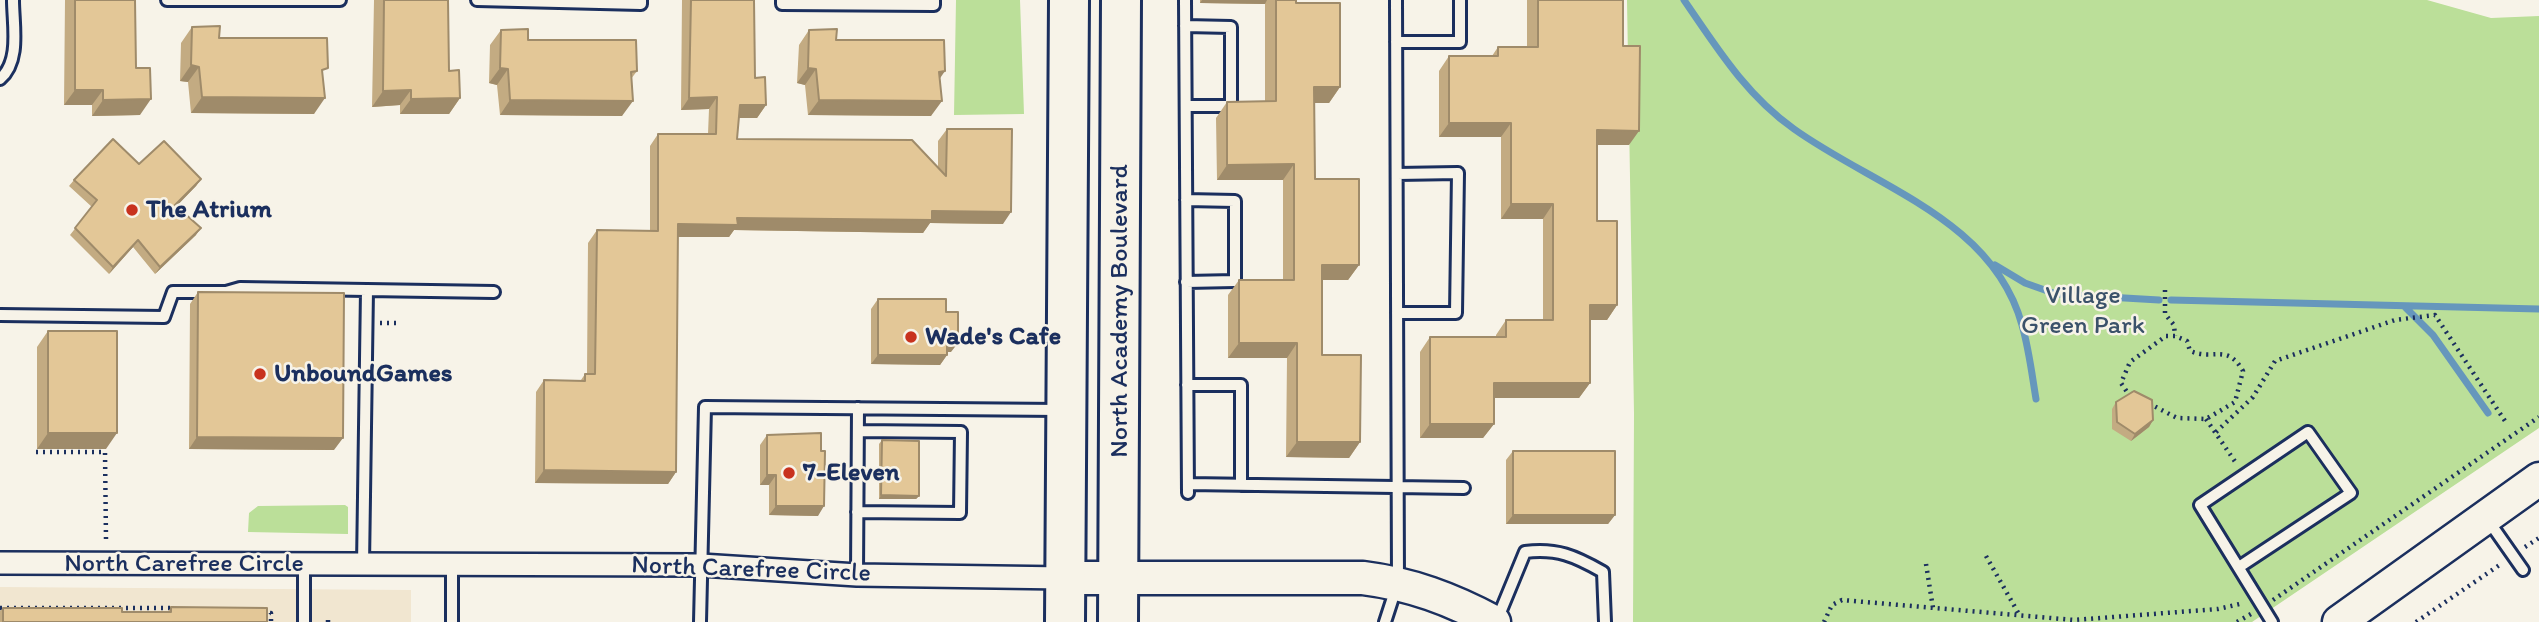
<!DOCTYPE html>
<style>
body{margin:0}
canvas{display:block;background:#f7f3e8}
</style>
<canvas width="2539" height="622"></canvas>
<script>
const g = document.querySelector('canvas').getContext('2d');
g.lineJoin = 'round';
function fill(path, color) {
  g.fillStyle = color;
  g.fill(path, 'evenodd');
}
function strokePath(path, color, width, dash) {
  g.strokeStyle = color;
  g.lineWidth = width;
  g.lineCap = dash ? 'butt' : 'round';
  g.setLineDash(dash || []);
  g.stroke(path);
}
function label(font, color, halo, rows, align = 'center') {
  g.font = font + ' Itim,sans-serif';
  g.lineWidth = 5;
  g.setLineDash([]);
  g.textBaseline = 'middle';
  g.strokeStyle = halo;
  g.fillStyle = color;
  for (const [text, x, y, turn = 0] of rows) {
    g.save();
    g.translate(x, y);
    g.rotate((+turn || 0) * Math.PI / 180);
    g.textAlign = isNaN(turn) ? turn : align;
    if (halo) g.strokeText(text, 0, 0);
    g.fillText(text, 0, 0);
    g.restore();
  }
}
const built = new Path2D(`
 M0,587L411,590V622H0Z`);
const green = new Path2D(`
 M956,0H1020L1024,114L954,115Z
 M1627,0H2427L2491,18L2539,16V428L2252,622H1633L1634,414Z
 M345,505L348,507V534L248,532L249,513L258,506Z`);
const stream = new Path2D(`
 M1684,0C1717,48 1746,95 1794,129C1875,187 1993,219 2022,325C2029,349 2032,375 2036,399
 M1995,265L2025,283L2056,294L2159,300
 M2171,300L2539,309
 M2405,307L2433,335L2488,413`);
const path = new Path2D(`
 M2165,290V314L2174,325L2175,336
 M380,323H396
 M2166,336H2175L2187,341L2190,351C2214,361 2227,343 2243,371L2235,402L2206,419L2177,418L2127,392L2121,383L2130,362Z
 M2206,419L2236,463
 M2216,432L2253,397L2275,361L2395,320L2435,315L2505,421
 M36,452H105L106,539
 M2525,547L2539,538
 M1986,556L2020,616
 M1926,564L1933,608
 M2273,600L2539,417
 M0,608H174
 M263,612L271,613V622
 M328,622V617
 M1824,622L1832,605L1842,600L2074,620L2218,609L2244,603
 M2237,622L2251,614
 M2416,622L2501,564`);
const lane = new Path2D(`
 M167,0H340
 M477,0L641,4V0
 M782,0V4L934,5V0
 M1185,0L1188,493
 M1185,26L1231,27V106H1186
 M1396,42H1460V0
 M0,79C21,61 13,25 13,0
 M1397,174L1458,173L1456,313H1397
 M1186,200L1235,201V281L1186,282
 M0,315L164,317L173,292H226L240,288L494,292
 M1187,385H1241V485
 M1188,484L1464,488
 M857,512L960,513L961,432L858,431
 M2488,520L2523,570
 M363,565L367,290
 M2239,567L2351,493L2308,432L2200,505L2272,622
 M857,575L858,408
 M1497,620L1525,552C1557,548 1575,556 1603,572L1605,622
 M304,622V564
 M452,622V564
 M700,622L705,407L1061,410
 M1385,622L1398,582L1396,0`);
const street = new Path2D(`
 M0,563L701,565L857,575L1065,578`);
const secondary = new Path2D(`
 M1065,578H1363C1411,584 1451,599 1494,622
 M2339,622L2539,479`);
const highway = new Path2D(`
 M1065,622L1069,0
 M1118,622L1121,0`);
const wall = new Path2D(`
 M65,0H135L136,68L140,115L92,116V105H64Z
 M374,0H448L449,71L460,98L449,114H400V105L372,107Z
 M682,0H754L755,78L766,105L757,118H739L737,139L938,167V141L947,129L1003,224L930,223L923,233L734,230L729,237H678L676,472L668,484L535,483L536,392L544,380H581L585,374H587L588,243L597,230L650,231V146L658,134H708L709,109L681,110Z
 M1200,0H1296V3L1340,87L1329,103H1315V179L1359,265L1348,280H1322V355L1360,442L1349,458L1286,457L1287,358H1228V295L1239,280H1283V180H1217L1216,118L1227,102H1265V4L1200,3Z
 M1527,0H1623V46L1629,145H1597V221L1617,305L1607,320H1590V383L1579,398H1494V424L1483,438H1420V352L1430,337H1496V335L1506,320H1543V219H1501V137H1439V71L1449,56H1492L1498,47H1527Z
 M192,27L323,76L314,114L191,113L188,82L180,81L181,43Z
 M501,30L528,40L637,71L631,79L622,116L500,115L497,85L489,83L490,45Z
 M809,30L940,79L931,116L808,115L805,85L797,83L799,45Z
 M139,164L201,179L196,186L176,206L196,235L155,274L133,247L109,274L70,235L92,207L69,186L74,180Z
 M198,292L334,450L189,449L190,304Z
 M878,299L946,312L951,352H947V355L940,365L871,364V309Z
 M48,331L106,449H37V347Z
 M2116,402L2153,420L2149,427L2131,441L2112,429V409Z
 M767,435L818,516L769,515V485H760V445Z
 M882,440L919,496L916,499H879V444Z
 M1513,451L1615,515L1608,524H1506V460Z
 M171,607L267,622H0V611L3,608L122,612H168Z`);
const shadedWall = new Path2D(`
 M1202,0H1267L1265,4L1200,3Z
 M191,65L199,67L188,82L180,81Z
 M500,68L508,69L497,85L489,83Z
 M808,68L816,69L805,85L797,83Z
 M945,71L934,87L939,72Z
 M1314,87H1340L1329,103H1303Z
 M75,90H103L92,105H64Z
 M411,90L400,105L372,107L383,91Z
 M202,97L325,98L314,114L191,113Z
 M717,97L709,109L681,110L689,98Z
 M460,98L449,114H400L411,99Z
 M151,99L140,115L92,116L103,100Z
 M510,100L633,101L622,116L500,115Z
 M819,100L942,101L931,116L808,115Z
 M740,105H766L757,118H731Z
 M1449,123H1511L1501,137H1439Z
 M1597,130L1639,131L1629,145H1586Z
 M1294,164L1283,180H1217L1227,165Z
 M201,179L196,186L171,212L175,205Z
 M1511,204H1553L1543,219H1501Z
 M932,211L1011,212L1003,224L930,223L923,233L734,230L729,237H670L678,224L737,218Z
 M201,228L196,235L155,274L160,267Z
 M138,240L133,247L109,274L113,267Z
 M1322,265H1359L1348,280H1311Z
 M1590,305H1617L1607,320H1579Z
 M947,343H958L951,352H940Z
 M1239,343H1297L1287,358H1228Z
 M878,355H947L940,365L871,364Z
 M1494,383H1590L1579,398H1483Z
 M2153,420L2149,427L2131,441L2135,434Z
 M1430,424H1494L1483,438H1420Z
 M48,433H117L106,449H37Z
 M197,437L343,438L334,450L189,449Z
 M1297,442H1360L1349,458L1286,457Z
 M544,470L676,472L668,484L535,483Z
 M767,475H776L769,485H760Z
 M881,495L919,496L916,499H879Z
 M776,506H824L818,516L769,515Z
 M1513,515H1615L1608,524H1506Z`);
const building = new Path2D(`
 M75,0H135L136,68H150L151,99L103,100V90H75Z
 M384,0H448L449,71L459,70L460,98L411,99V90L383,91Z
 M691,0H754L755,78L765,77L766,105H740L737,139L912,140L946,176L947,129H1012L1011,212L932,211V220L737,218L738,225L678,224L676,472L544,470V380L585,381V374H595L597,230L658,231V134H716L717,97L689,98Z
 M1276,0H1296V3H1340V87H1314L1315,179H1359V265H1322V355H1361L1360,442H1297V343H1239V280H1294V164L1227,165V102L1276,101Z
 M1538,0H1623V46H1640L1639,131L1597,130V221H1617V305H1590V383H1494V424H1430V337H1506V320H1553V204H1511V123H1449V56H1498V47H1538Z
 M220,26L219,38H327L328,68L322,70L325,98L202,97L199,67L191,65L192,27Z
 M528,29V40H636L637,71L631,72L633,101L510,100L508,69L500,68L501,30Z
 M837,29L836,40H944L945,71L939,72L942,101L819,100L816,69L808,68L809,30Z
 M113,139L139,164L164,141L201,179L175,205L201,228L160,267L138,240L113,267L75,228L97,200L74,180Z
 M198,292L344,293L343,438L197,437Z
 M878,299H946V312H958V343H947V355H878Z
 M48,331H117V433H48Z
 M2134,391L2152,400L2153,420L2135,434L2117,422L2116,402Z
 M821,433V451H825L824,506H776V475H767V435Z
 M882,440L919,441V496L881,495Z
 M1513,451H1615V515H1513Z
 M171,607L267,608V622H3V608H122V612H171Z`);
const markers = [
 [132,210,7,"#c8321e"],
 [911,337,7,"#c8321e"],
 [260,374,7,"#c8321e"],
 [789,473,7,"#c8321e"]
];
const poiNames = [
 ["The Atrium",146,210],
 ["Wade's Cafe",925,337],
 ["UnboundGames",274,374],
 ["7-Eleven",803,473]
];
const parkNames = [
 ["Village",2083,296],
 ["Green Park",2083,326]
];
const streetNames = [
 ["North Academy Boulevard",1120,311,-90],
 ["North Carefree Circle",184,564],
 ["North Carefree Circle",751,570,2]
];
fill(built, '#f1e6d0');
fill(green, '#bbdf99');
strokePath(stream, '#6697bc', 7);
strokePath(lane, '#1b2f5e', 16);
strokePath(street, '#1b2f5e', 26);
strokePath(secondary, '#1b2f5e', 37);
strokePath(highway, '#1b2f5e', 44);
strokePath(path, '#1b2f5e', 4.5, [2, 5]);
strokePath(lane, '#f7f3e8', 10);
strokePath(street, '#f7f3e8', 21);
strokePath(secondary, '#f7f3e8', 32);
strokePath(highway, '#f7f3e8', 38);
fill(wall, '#c3ab82');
fill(shadedWall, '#9f8b6a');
fill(building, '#e3c797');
strokePath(building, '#9f8b6a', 2);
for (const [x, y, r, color] of markers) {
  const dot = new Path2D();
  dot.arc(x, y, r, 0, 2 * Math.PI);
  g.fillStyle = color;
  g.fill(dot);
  strokePath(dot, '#f7f3e8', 2.5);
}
label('bold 26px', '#1b2f5e', '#f7f3e8', poiNames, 'left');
label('26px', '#3b526a', '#f7f3e8', parkNames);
label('26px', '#1b2f5e', '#f7f3e8', streetNames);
</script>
